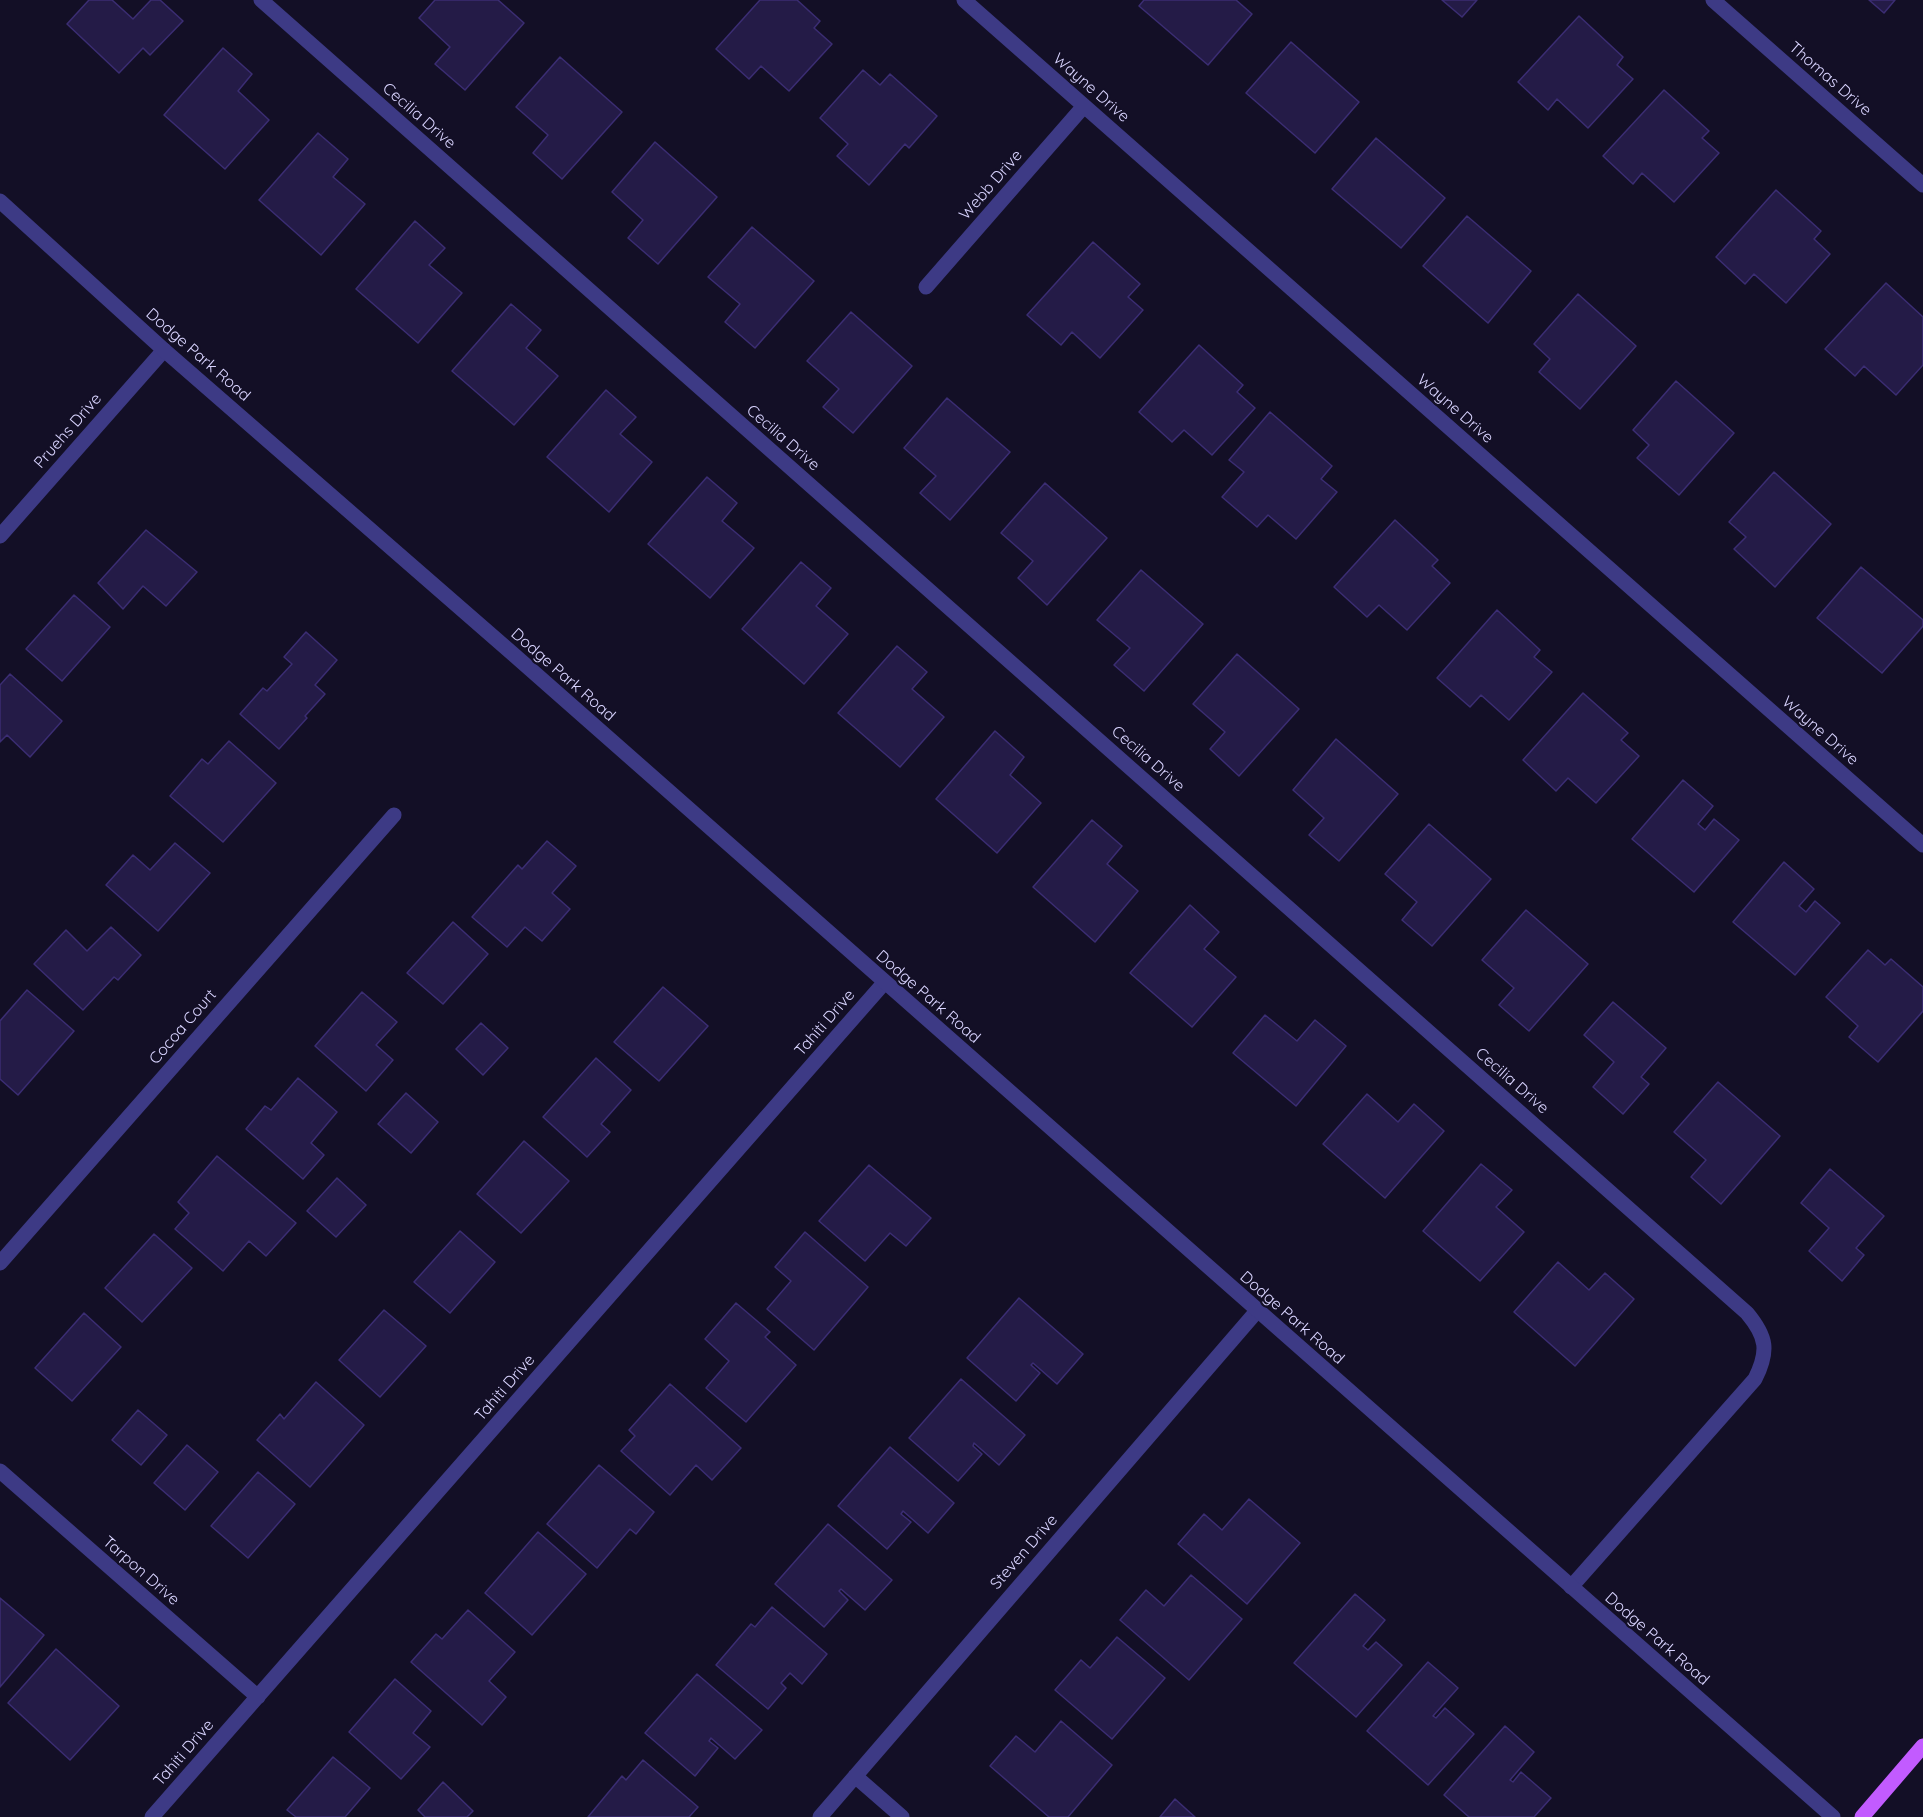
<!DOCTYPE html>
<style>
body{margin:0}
canvas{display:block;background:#130f26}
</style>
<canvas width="1923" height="1817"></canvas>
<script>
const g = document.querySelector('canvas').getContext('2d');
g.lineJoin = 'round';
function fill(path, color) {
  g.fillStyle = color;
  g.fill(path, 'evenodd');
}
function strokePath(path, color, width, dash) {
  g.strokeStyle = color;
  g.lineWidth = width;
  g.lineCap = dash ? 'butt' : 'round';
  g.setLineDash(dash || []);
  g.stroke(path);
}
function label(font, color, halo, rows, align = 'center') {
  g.font = font + ' Quicksand,sans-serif';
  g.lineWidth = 4.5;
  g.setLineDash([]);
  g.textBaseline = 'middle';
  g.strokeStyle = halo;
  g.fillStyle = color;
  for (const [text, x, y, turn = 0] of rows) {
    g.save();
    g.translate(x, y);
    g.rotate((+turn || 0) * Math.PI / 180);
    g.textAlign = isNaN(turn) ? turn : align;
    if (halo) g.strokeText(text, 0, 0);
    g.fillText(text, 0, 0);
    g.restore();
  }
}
const building = new Path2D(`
 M89,0H112L133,19L151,0H160L183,21L150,55L143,48L119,73L67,24Z
 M435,0H498L524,23L465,90L435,64L450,47L419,18Z
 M760,0H797L820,21L814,28L832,44L789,91L761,66L749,79L716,49Z
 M1144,0H1236L1252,14L1208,65L1139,6Z
 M1442,0H1477L1462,17Z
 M1869,0H1895L1884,13Z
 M1579,16L1623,57L1617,65L1633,79L1588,128L1557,99L1548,110L1518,82Z
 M1291,42L1359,102L1315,153L1246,93Z
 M223,48L252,74L238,91L269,120L225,169L164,115Z
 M560,57L622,112L562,179L533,153L548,135L516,107Z
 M863,70L880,85L890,74L937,116L909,148L905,144L869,185L837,156L848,144L820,118Z
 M1664,90L1709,131L1702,138L1719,153L1674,202L1642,173L1633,184L1603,156Z
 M318,133L348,159L333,177L365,204L321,255L259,200Z
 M1376,138L1445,198L1401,248L1332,189Z
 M655,142L717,197L658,264L628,238L643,220L612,192Z
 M1776,190L1821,231L1814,239L1830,254L1786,303L1754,274L1745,284L1716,257Z
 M1467,216L1531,271L1488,323L1423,266Z
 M415,221L445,248L429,265L462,293L418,343L356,289Z
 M752,227L814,281L755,348L725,322L740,304L708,277Z
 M1093,242L1140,284L1128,297L1143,310L1100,358L1072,332L1061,345L1027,315Z
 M1886,283L1923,317V365L1896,395L1864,366L1855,376L1825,349Z
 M1578,294L1636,346L1580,409L1539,372L1550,359L1534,344Z
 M511,304L541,330L526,348L558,376L514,425L452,371Z
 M851,312L912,366L853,433L823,407L839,389L807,361Z
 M1199,345L1243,385L1237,392L1255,408L1212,455L1184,430L1172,442L1139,412Z
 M1676,381L1734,433L1679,495L1637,458L1649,445L1633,430Z
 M606,390L636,417L620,434L652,462L609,512L547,457Z
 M947,398L1010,452L950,520L920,493L936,476L904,448Z
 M1270,412L1332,466L1321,479L1337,492L1296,539L1268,515L1257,527L1222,497L1244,472L1229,460Z
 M1774,472L1831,524L1775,587L1734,549L1746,537L1729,522Z
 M707,477L737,503L722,521L754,548L710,598L648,544Z
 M1045,483L1107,538L1047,605L1018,578L1033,561L1001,533Z
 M1395,520L1438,560L1432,566L1450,583L1407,630L1379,605L1367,617L1334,587Z
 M146,530L197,572L166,606L143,586L123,609L98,583Z
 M801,562L831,588L816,606L848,634L804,684L742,629Z
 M1861,567L1923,620V626L1882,673L1817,618Z
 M1141,570L1203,624L1144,691L1114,665L1130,648L1097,620Z
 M74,595L110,627L62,681L26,649Z
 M1497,610L1540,650L1534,657L1552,672L1509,720L1481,695L1470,707L1437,678Z
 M306,632L337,660L315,685L325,694L305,716L307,718L279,749L240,714L263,688L267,691L292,664L284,657Z
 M897,646L927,672L912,689L944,717L900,767L838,713Z
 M1237,654L1299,709L1239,776L1210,749L1225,732L1193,704Z
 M10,674L62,721L30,757L7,735L0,742V685Z
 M1583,693L1628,733L1621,740L1639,756L1596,803L1568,778L1556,791L1523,760Z
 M995,731L1024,757L1010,775L1041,803L997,853L936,799Z
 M1336,739L1398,794L1339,861L1309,835L1324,818L1293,790Z
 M229,741L276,783L223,842L170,796L202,759L208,764Z
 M1683,780L1713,806L1698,824L1705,830L1714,819L1739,840L1694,892L1632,839Z
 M1092,820L1122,846L1107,864L1138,891L1095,942L1033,887Z
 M1429,824L1491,879L1432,946L1402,920L1417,902L1385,874Z
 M547,841L576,866L552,893L570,909L542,941L525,927L507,947L472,917L518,865L522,869Z
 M175,843L210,873L158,931L106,885L133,855L150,870Z
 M1784,862L1814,889L1799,906L1806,912L1815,901L1840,923L1795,975L1733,922Z
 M1190,905L1219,932L1204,949L1236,977L1192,1027L1130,973Z
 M1526,910L1588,964L1529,1031L1499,1005L1514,988L1482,960Z
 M453,922L488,954L443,1004L407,973Z
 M111,927L141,955L118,980L114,977L83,1010L34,964L66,930L87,951Z
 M1868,950L1885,965L1891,959L1923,987V1011L1878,1062L1849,1037L1858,1026L1826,997Z
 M663,987L708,1026L659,1081L614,1042Z
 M27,990L74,1031L18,1095L0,1079V1021Z
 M362,992L397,1022L376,1045L393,1060L366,1091L315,1046Z
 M1613,1002L1666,1048L1641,1077L1649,1084L1623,1114L1593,1087L1614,1062L1584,1035Z
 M1265,1015L1297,1041L1315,1020L1346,1046L1296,1106L1233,1053Z
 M481,1023L508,1048L483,1075L456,1049Z
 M596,1058L631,1090L601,1124L610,1132L587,1157L543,1117Z
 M298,1078L337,1112L311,1143L324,1155L303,1179L246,1129L265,1106L271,1110Z
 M1718,1082L1780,1136L1721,1204L1691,1177L1706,1160L1674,1132Z
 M406,1093L438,1122L411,1153L378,1124Z
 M1367,1094L1398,1122L1414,1104L1444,1131L1385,1198L1323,1144Z
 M524,1141L569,1181L521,1233L477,1194Z
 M217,1156L296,1223L266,1256L249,1241L223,1271L175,1229L189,1213L178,1202Z
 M1481,1164L1512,1190L1496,1207L1524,1232L1480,1281L1423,1231Z
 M869,1165L931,1218L906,1246L890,1233L865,1261L819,1221Z
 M1830,1169L1884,1216L1856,1248L1864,1255L1842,1281L1809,1251L1829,1228L1801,1203Z
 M337,1178L366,1205L336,1237L307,1211Z
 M460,1231L495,1262L450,1313L414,1282Z
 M805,1232L868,1287L814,1350L767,1309L791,1281L775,1267Z
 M154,1234L192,1268L142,1322L105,1288Z
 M1558,1262L1589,1290L1605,1273L1634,1299L1575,1366L1514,1312Z
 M1019,1298L1083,1354L1057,1384L1033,1363L1031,1365L1040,1373L1016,1401L967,1358Z
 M736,1303L770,1332L765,1337L796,1365L746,1422L706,1388L729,1361L705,1339Z
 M384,1310L426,1346L380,1397L339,1360Z
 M84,1313L121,1347L72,1401L35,1368Z
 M961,1379L1025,1435L999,1465L974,1443L973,1446L982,1454L958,1481L909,1438Z
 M316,1382L364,1425L310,1487L257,1440L280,1414L284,1419Z
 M670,1384L741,1448L712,1480L696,1465L670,1495L621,1451L635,1436L629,1430Z
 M138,1410L167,1435L141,1465L112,1440Z
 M187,1445L218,1472L185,1510L154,1483Z
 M890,1447L954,1503L928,1533L903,1511L901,1514L911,1522L887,1549L838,1506Z
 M599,1465L654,1512L636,1534L630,1529L597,1568L547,1524Z
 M258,1472L295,1504L248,1558L211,1526Z
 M1249,1499L1300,1543L1247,1604L1178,1544L1204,1514L1222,1530Z
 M828,1524L892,1580L865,1610L841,1589L839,1591L848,1600L824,1627L775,1584Z
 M538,1532L586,1574L532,1635L485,1593Z
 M1191,1575L1242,1619L1189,1680L1120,1620L1146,1590L1164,1606Z
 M1355,1594L1385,1620L1363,1646L1368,1650L1376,1642L1402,1665L1356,1717L1294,1663Z
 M0,1598L44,1635L0,1687Z
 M772,1607L827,1654L802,1684L790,1673L781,1683L786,1688L768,1709L716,1665L751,1624L755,1627Z
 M468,1610L515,1652L489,1681L506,1697L482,1725L411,1662L436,1634L442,1639Z
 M1117,1637L1165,1678L1112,1739L1055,1690L1081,1660L1090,1668Z
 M56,1649L119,1706L70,1760L8,1703Z
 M1428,1662L1458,1688L1433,1716L1436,1718L1445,1708L1474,1734L1428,1785L1367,1731Z
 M697,1674L762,1730L735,1759L711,1738L709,1741L718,1748L695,1776L645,1733Z
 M395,1679L431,1711L413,1733L430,1747L401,1779L349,1732Z
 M1061,1721L1112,1765L1068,1817H1049L990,1766L1016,1736L1035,1752Z
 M1505,1726L1534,1752L1510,1780L1513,1782L1521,1772L1551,1798L1534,1817H1469L1444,1795Z
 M333,1757L370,1788L345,1817H296L287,1810Z
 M643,1760L698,1807L689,1817H588L622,1776L626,1780Z
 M443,1782L473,1811L467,1817H425L418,1810Z
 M1175,1799L1195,1817H1160Z`);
const minor = new Path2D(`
 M261,0L1747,1313C1767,1337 1769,1351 1755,1379L1571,1587
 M964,0L1923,845
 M1713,0L1923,185
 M926,287L1084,106
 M0,536L164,350
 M0,1263L394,815
 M0,1471L258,1697
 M855,1776L902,1817
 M152,1817L884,983
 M820,1817L1257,1311`);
const tertiary = new Path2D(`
 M0,201L164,350L513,654L1833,1817`);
const primary = new Path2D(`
 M1862,1817L1923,1746`);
const streetNames = [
 ["Thomas Drive",1830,79,41],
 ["Wayne Drive",1091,88,41],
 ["Cecilia Drive",419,116,41],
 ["Webb Drive",991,185,-49],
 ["Dodge Park Road",198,355,41],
 ["Wayne Drive",1455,409,41],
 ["Pruehs Drive",68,431,-49],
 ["Cecilia Drive",783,438,41],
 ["Dodge Park Road",563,675,41],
 ["Wayne Drive",1820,731,41],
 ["Cecilia Drive",1148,759,41],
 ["Dodge Park Road",928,997,41],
 ["Tahiti Drive",825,1023,-49],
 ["Cocoa Court",183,1027,-49],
 ["Cecilia Drive",1512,1081,41],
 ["Dodge Park Road",1292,1318,41],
 ["Tahiti Drive",505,1388,-49],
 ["Steven Drive",1024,1552,-49],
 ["Tarpon Drive",141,1571,41],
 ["Dodge Park Road",1657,1639,41],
 ["Tahiti Drive",184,1753,-49]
];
fill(building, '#241b47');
strokePath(building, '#3b2d73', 1.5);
strokePath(minor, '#3d3a85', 15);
strokePath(tertiary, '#3d3a85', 15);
strokePath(primary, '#c25bff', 15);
label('16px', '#d9d4ff', '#130f26', streetNames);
</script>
